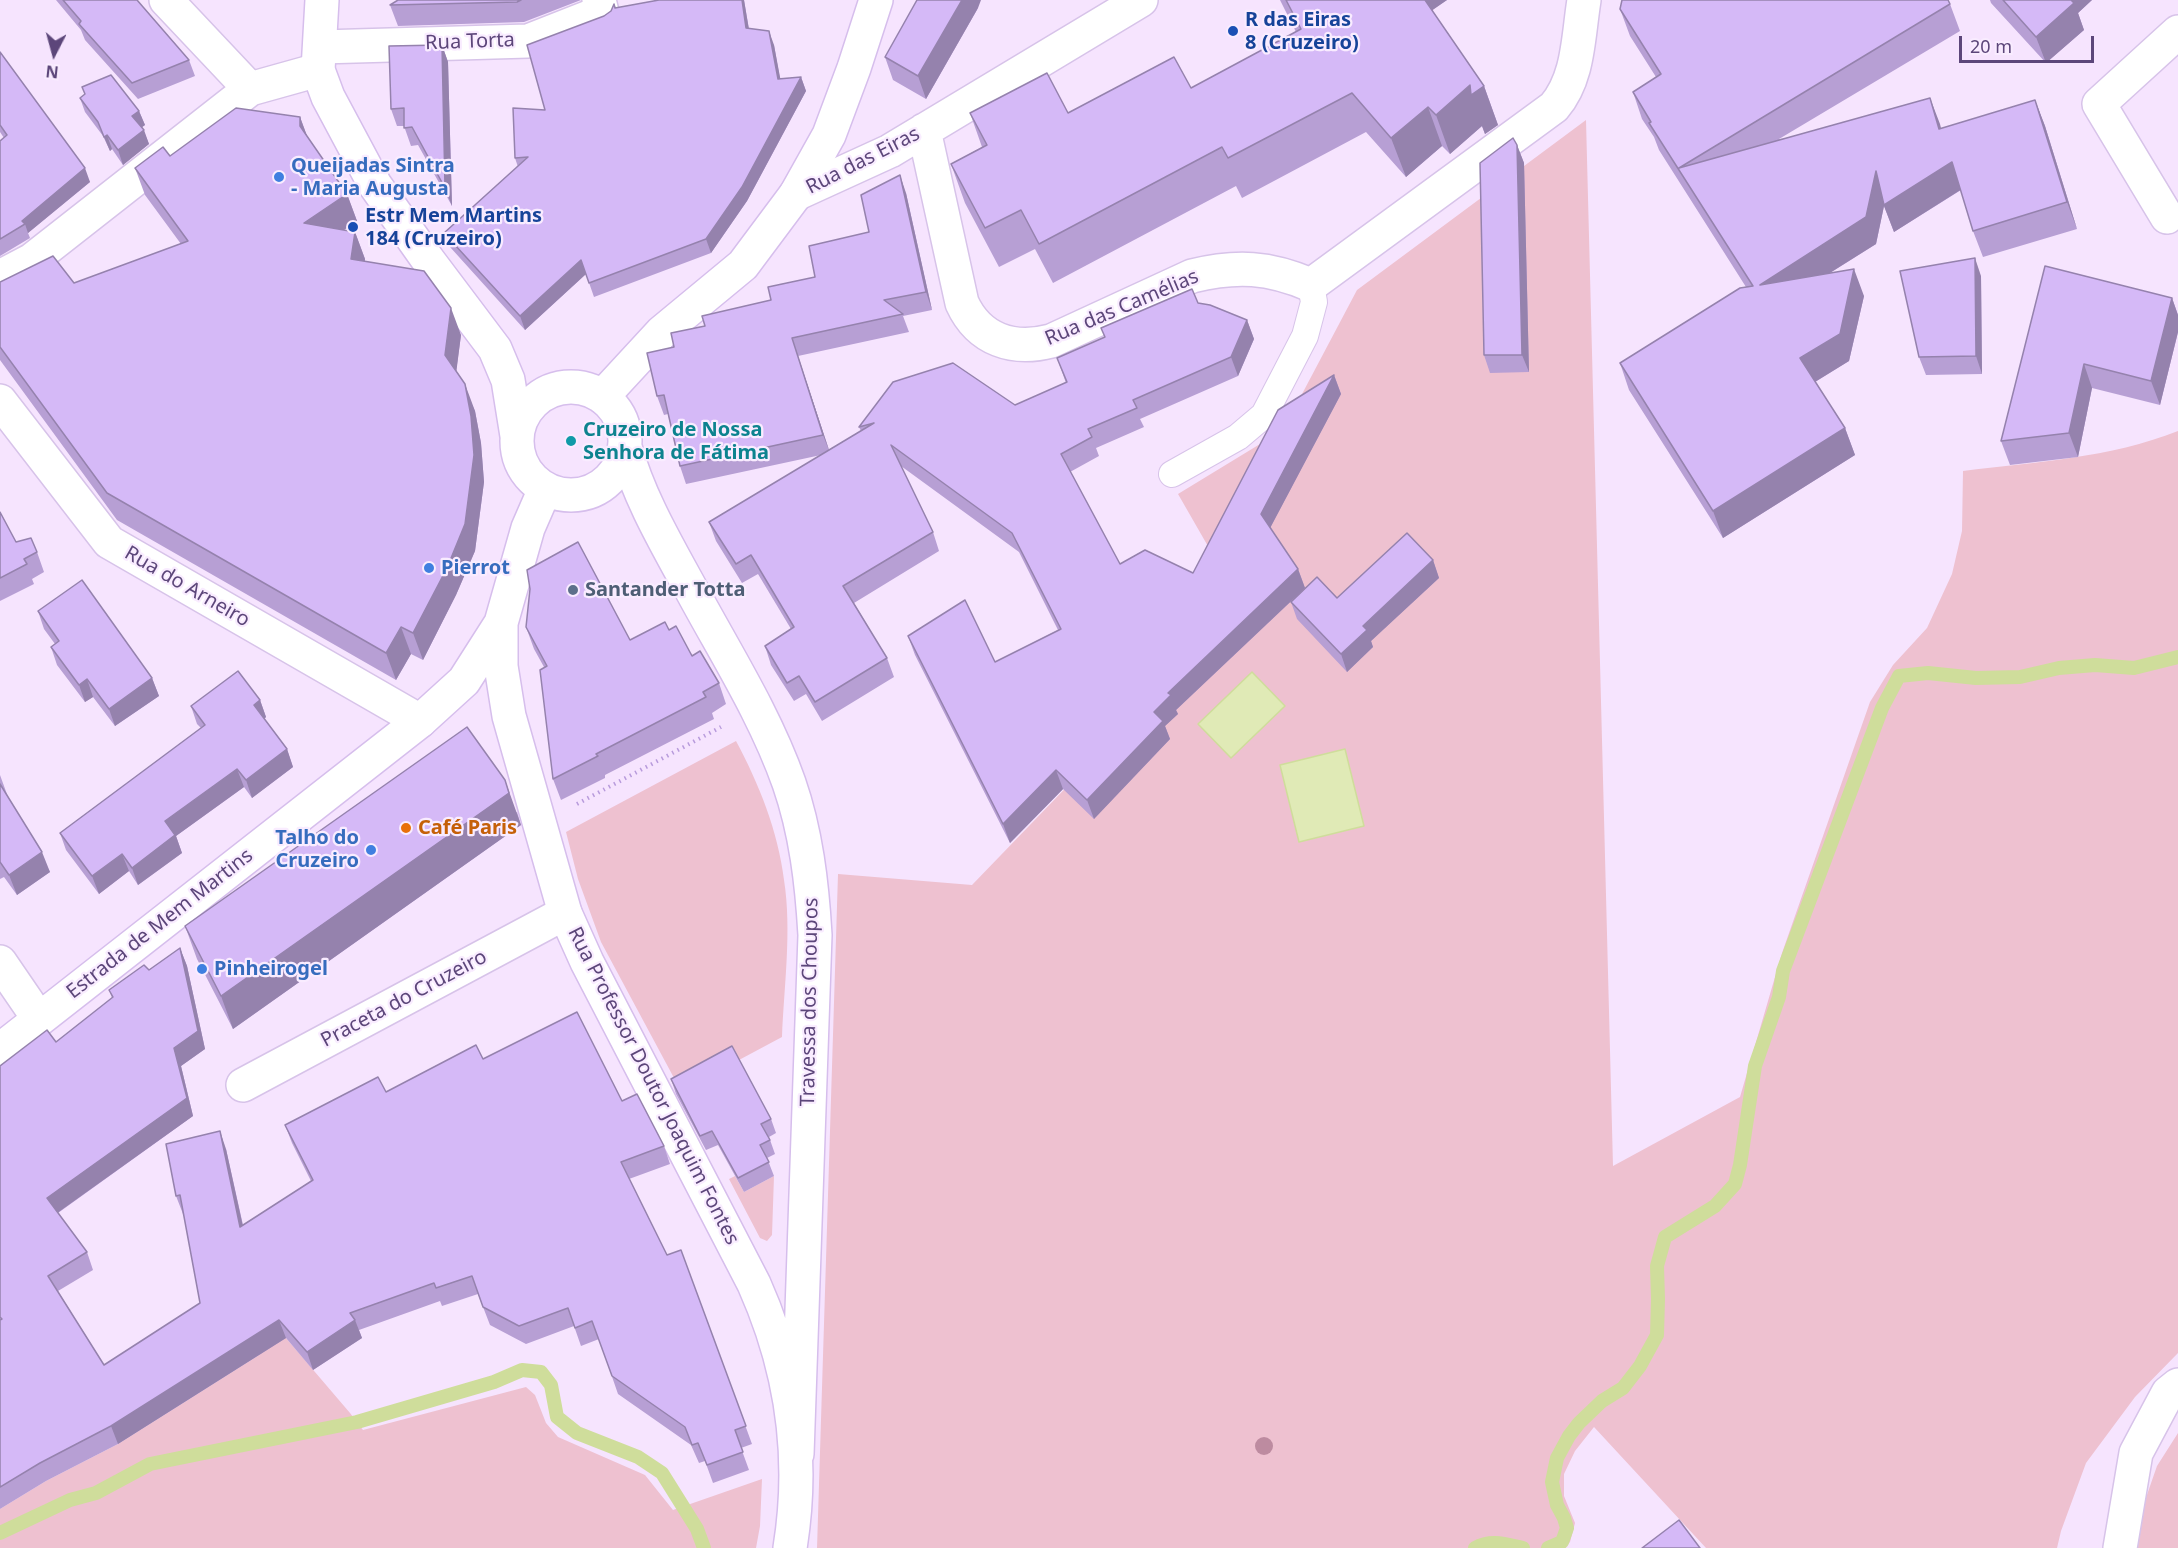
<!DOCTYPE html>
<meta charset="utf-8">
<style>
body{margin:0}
#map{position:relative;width:2178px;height:1548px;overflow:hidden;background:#f6e4fe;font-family:"Noto Sans",sans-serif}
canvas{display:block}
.north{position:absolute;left:24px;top:24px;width:60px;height:60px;-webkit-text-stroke:4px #f9ecff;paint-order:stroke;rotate:186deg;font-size:16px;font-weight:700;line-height:24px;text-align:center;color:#5c467a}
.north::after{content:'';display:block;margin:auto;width:21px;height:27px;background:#5c467a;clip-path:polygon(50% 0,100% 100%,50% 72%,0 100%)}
.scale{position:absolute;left:1959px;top:36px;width:135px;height:27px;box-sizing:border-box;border:3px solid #5c467a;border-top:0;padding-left:8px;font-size:18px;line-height:21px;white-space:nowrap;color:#5c467a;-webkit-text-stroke:4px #f9ecff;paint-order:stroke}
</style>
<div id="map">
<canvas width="2178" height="1548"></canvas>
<div class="north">N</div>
<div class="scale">20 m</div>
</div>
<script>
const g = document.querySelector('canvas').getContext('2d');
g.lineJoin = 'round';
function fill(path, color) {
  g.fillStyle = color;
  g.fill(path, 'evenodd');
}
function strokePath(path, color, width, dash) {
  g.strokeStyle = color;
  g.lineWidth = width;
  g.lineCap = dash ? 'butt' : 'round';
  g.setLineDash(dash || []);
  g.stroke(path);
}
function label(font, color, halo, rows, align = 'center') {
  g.font = font + ' "Noto Sans",sans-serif';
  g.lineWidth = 4.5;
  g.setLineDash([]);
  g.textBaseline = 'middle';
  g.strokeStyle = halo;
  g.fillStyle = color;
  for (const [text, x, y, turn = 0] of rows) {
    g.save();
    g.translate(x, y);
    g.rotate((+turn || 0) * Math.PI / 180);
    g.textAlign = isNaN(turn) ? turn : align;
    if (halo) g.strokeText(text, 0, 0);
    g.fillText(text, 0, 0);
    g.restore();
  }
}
const green = new Path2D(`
 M1586,120L1613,1166L1740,1097L1782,953L1870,702L1893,665L1927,628L1952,574L1962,531L1963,471C2035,462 2110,458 2178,431V1353L2135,1397L2086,1463L2061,1531L2057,1548H1706L1594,1427L1575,1451L1564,1474V1496L1575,1523L1570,1542L1564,1548H817L838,874L972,885L1140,711L1236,595L1178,494L1283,430L1357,290Z
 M736,741C759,784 778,831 784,880C792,931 784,986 782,1037L681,1091L601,942L578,879L566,832Z
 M735,1176L744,1192L774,1176L772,1235L767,1241L760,1238L729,1179Z
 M268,1317L350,1413L363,1430L526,1387L535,1395L546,1423L558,1437L645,1475L673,1510L762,1479L760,1526L756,1548H0V1509L46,1481L118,1444L259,1355Z
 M2178,1433V1548H2135L2141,1512L2157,1466Z`);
const water = new Path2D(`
 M1252,672L1285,706L1231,758L1198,724Z
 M1345,749L1364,826L1299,842L1280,765Z`);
const stream = new Path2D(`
 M0,1533L70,1500L96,1493L150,1464L357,1422L494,1382L522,1370L541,1372L551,1385L557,1417L577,1433L638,1457L662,1473L697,1529L704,1548
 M1475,1548C1491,1539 1505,1544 1523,1548
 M1548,1548L1562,1542L1567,1528L1564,1518L1557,1505L1552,1482L1557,1458L1569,1436L1579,1423L1602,1401L1623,1388L1640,1366L1657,1335L1658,1299L1657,1266L1665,1237L1715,1206L1735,1184L1740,1165L1755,1066L1779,997L1783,971L1882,708L1899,676L1928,673L1976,678L2020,677L2059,668L2095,665L2134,668L2178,657`);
const path = new Path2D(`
 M577,804L721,727`);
const lane = new Path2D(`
 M1172,474L1238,437L1264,415L1305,336L1314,302L1311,285`);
const street = new Path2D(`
 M166,0L250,89
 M321,47L528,41L602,12L599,0
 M924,130L962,303C979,340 1013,351 1051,341L1192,276C1237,265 1269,267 1311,285L1554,107C1579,78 1578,37 1584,0
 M796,194L890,151L1141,0
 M2167,217L2099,104L2178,32
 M0,277L32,260L250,89L318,70
 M0,401L109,542L420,721
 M0,962L39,1019
 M243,1085L565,913
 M2120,1548L2136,1453L2168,1393L2178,1385`);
const secondary = new Path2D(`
 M322,0L318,70L328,97L375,185L428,260L495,349L508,380L517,436
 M517 441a54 54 0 1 1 108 0a54 54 0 1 1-108 0Z
 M602,397L662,332L743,265L796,194L829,135L854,68L876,0
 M625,447C639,498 667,545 692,591C726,654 765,715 789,783C806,832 812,883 815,935L797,1454
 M501,623V666L509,716L565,913L587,962L754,1284C792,1369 805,1455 790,1548
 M0,1050L420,721L464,681L501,623L528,528L545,489`);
const trees = [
 [1264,1446]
];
const wall = new Path2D(`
 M56,0H137L189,60L195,76L138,99L85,40L81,30Z
 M398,0H581L524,22L398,26L390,5Z
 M744,0L749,29L774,45L780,79L801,77L806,91L747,201L711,253L594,297L586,274L525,330L450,247L444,233L518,167L515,158L604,16L611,11L614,4L616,8Z
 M1280,0H1447L1432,10L1484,86L1498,125L1485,134L1482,126L1450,154L1442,146L1406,177L1366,132L1242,198L1236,186L1053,283L1035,249L999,267L965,203L951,164L982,147L970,113H1068L1191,88L1296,32Z
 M1990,0H2092L2078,13L2084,30L2046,63L1991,3Z
 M1950,4L1960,31L1779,139L1941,129L2035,100L2045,126L2077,229L1983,257L1973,231L1961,190L1894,232L1884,206L1876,244L1830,273L1864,296L1849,361L1815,382L1845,428L1855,455L1723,538L1629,390L1620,363L1746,287L1659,150L1654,137L1642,119L1633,92L1656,77L1630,36L1620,9Z
 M978,8L926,99L893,80L885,57Z
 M442,45L448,62L452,206L418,145L411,146L404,126H397L391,109Z
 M0,52L90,182L28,233L30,238L0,256V141L4,138L0,132Z
 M82,87L139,111L145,125L142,127L149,144L123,165L112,149L110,151L103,136L85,112L80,98L85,94Z
 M300,117L307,136L347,194L357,221L344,230L355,232L365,259V262L461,335L456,372L475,411L481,443L484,482L475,551L456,595L423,660L411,654L396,680L117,520L0,360V282L74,283L181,244L145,195L135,168L170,156Z
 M1517,145L1524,163L1529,372L1490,373L1484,355Z
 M906,193L932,310L903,316L909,332L798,356L829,450L861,431L859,427L893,382L1015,405L1066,383L1057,358L1105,337L1101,328L1198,303L1247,320L1254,339L1238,376L1140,419L1144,427L1096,448L1099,456L1070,472L1120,564L1193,573L1334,375L1341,394L1270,528L1298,569L1305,588L1176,710L1178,714L1165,726L1170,739L1094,819L1063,789L1010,843L915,655L908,636L995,662L1058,630L1019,552L901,466L933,532L939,551L854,603L887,658L894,677L822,721L806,694L794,701L771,665L765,646L791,629L758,574L742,583L716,541L709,522L821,455L686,484L680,466L668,414L664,415L657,396L674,347L705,326L771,300L815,277L869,232Z
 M2045,266L2172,298L2178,315V332L2160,405L2092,388L2078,457L2010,465L2001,441Z
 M1981,276L1982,374L1926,375L1919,357Z
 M0,512L16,542L37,552L44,572L32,579L34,584L0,601Z
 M1433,560L1439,578L1371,641L1373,647L1347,672L1297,619L1291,602L1337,598Z
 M38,611L152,678L159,696L115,726L93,697L85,702L57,665L51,647L55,644L44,629Z
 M526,627L630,640L669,630L719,683L726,704L712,713L714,719L605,775V778L561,800L553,779L544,667L534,649Z
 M260,700L266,717L264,719L287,749L293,767L252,798L244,787L176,836L182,853L138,885L129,871L99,894L66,850L60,833L201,728L197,724L191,706Z
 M0,775L8,797L50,872L17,895L4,877L0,879Z
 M517,812L521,825L233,1029L197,959L185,926Z
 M180,948L187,966L205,1049L181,1066L193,1116L58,1213L87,1252L93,1270L58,1291L104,1365L200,1303L184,1214H183L176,1196L226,1149L243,1225L311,1181L292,1143L285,1125L483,1059L622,1101L664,1146L670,1164L629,1179L667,1255L681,1250L752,1444L741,1448L749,1470L713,1483L705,1461L699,1463L691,1445L618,1394L599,1339L581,1346L574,1326L526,1344L490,1325L478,1294L442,1306L440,1301L359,1330L362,1338L313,1370L286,1338L118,1444L46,1481L0,1509V1066L56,1042L112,998L109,990L149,970Z
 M671,1079L771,1119L776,1133L769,1137L775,1154L767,1158L774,1176L744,1192L718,1145L706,1150L676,1094Z`);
const shadedWall = new Path2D(`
 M742,0H744L751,42L746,28Z
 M962,0H981L978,8L926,99L918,76Z
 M1418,0H1447L1424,16Z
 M2066,0H2092L2078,13L2084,30L2046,63L2036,37Z
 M769,31L774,45L783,93L778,79Z
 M442,45L448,62L452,206L445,188Z
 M801,77L806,91L747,201L711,253L706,239Z
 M1470,85L1484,86L1498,125L1485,134L1482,126L1450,154L1436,115Z
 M1930,98L1940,124L1948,156L1939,129Z
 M2035,100L2045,126L2077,229L2067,202Z
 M1428,107L1442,146L1406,177L1391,138Z
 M139,111L145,125L138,130L132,116Z
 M300,117L310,144L300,126Z
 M144,130L149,144L123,165L118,150Z
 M107,135L112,149L110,151L104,137Z
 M1517,145L1524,163L1529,372L1522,355Z
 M1952,162L1962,189L1894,232L1884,206L1876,244L1769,311L1760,285L1876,171Z
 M85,168L90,182L28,233L25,224L22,221Z
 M900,175L906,193L932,310L926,292Z
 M347,194L357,221L314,250L304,223Z
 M355,232L365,259L361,286L351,259Z
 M1975,258L1981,276L1982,374L1976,356Z
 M581,260L586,274L525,330L520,316Z
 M1854,269L1864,296L1849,361L1810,385L1800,358Z
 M2172,298L2178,315V332L2160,405L2151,381Z
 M451,308L461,335L455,382L445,355Z
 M1247,320L1254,339L1238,376L1231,357Z
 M792,338L798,356L830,453L823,435Z
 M2084,364L2092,388L2078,457L2069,433Z
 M1334,375L1341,394L1268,532L1261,514Z
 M465,384L475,411L481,443L484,482L475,551L456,595L423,660L413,633Z
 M1845,428L1855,455L1723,538L1713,511Z
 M1433,560L1439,578L1371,641L1373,647L1347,672L1341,654L1363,626Z
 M1298,569L1305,588L1176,710L1178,714L1165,726L1170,739L1094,819L1087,800L1168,693Z
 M401,627L411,654L396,680L386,653Z
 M152,678L159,696L115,726L109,709Z
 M87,679L93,697L85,702L79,685Z
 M260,700L266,717L260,723L254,705Z
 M287,749L293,767L252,798L246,780Z
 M237,769L244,787L176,836L182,853L138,885L132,868L165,821Z
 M1056,770L1063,789L1010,843L1003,824Z
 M505,780L521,825L233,1029L221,996Z
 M42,852L50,872L17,895L9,875Z
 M122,854L129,871L99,894L92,876Z
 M180,948L187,966L205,1049L181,1066L193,1116L53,1216L47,1198L174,1048Z
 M220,1131L226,1149L247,1245L240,1227Z
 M279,1320L286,1338L118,1444L111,1426Z
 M355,1320L362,1338L313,1370L307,1352Z`);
const building = new Path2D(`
 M63,0H137L189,60L132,83L79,24L81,21Z
 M398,0H521L517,2L390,5Z
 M659,0H742L746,28L769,31L778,79L801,77L742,187L706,239L589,283L581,260L520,316L444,233L528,157L515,158L513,108L545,110L527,45L604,16L611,11L614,4L615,8Z
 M917,0H962L918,76L885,57Z
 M1286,0H1425L1484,86L1471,95L1470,85L1436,115L1428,107L1391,138L1352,93L1228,158L1222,147L1039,244L1021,210L985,228L951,164L987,145L970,113L1047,73L1068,113L1174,57L1191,88L1301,29Z
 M1622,0H1948L1950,4L1679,168L1930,98L1939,129L2035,100L2067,202L1973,231L1952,162L1884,205L1876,171L1866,217L1760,285L1854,269L1840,334L1800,358L1845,428L1713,511L1620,363L1740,288L1753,286L1649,123L1651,122L1633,92L1661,74L1620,9Z
 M2003,0H2071L2074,3L2036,37Z
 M442,45L445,188L412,127L404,128V108L391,109L389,46Z
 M0,52L85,168L22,221L25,224L0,239V141L7,135L0,125Z
 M111,75L139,111L132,116L144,130L118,150L107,135L104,137L98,122L80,98L85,94L82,87Z
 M236,108L300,117V126L347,194L304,223L355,232L351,259L424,271L451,308L445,355L465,384L471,416L474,455L465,524L447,568L413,633L401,627L386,653L107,493L0,347V282L53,256L74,283L188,241L135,168L163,147L170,156Z
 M1513,138L1517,145L1522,355H1484L1480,163Z
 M900,175L926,292L884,300L903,314L792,338L823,435L680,466L664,395L657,396L647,353L674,347L671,333L705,326L702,316L771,300L768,287L815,277L809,246L869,232L861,195Z
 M1975,258L1976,356L1919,357L1900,271Z
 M2045,266L2172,298L2151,381L2084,364L2069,433L2001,441Z
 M1192,289L1198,303L1210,305L1247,320L1231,357L1133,400L1137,408L1088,429L1092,437L1061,454L1120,564L1145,550L1193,573L1278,410L1334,375L1261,514L1298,569L1168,693L1171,695L1154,712L1163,721L1087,800L1056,770L1003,824L908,636L965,600L995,662L1061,629L1012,533L891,445L933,532L843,586L887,658L815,702L799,676L787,683L765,646L794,627L751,555L736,564L709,522L874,423L859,427L893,382L953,363L1015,405L1067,382L1057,358L1105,337L1101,328Z
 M0,512L16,542L31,538L37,552L24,559L27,564L0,578Z
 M1407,533L1433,560L1363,626L1367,630L1341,654L1291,602L1317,577L1337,598Z
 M578,542L630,640L665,622L669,630L676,626L692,656L700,651L719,683L703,692L706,697L596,754L598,756L553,779L540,670L547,666L526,627L530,589L527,570Z
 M82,580L152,678L109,709L87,679L79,685L51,647L59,641L38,611Z
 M238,671L260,700L254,705L287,749L246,780L237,769L165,821L175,835L132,868L122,854L92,876L60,833L205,725L191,706Z
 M467,727L505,780L509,793L221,996L185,926Z
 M0,784L42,852L9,875L0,862Z
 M180,948L198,1031L174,1048L187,1098L47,1198L87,1252L48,1276L104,1365L200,1303L180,1195L176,1196L166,1144L220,1131L240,1227L313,1180L285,1125L378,1077L386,1092L476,1045L483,1059L577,1012L622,1101L637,1094L664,1146L621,1162L667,1255L681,1250L746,1426L735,1430L743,1452L707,1465L698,1443L692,1445L685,1427L612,1376L592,1321L575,1328L568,1308L519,1326L483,1307L472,1276L436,1288L434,1283L350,1313L355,1320L307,1352L279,1320L111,1426L40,1463L0,1487V1320L2,1319L0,1317V1066L47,1030L56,1042L113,997L109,990L144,965L149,970Z
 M732,1046L771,1119L761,1124L770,1140L760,1145L769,1162L738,1178L712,1131L700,1136L671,1079Z
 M1679,1520L1700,1548H1642Z`);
const markers = [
 [1233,31,6,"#1a4fb4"],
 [279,177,6,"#3f7fe0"],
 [353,227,6,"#1a4fb4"],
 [571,441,6,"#0f9aa8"],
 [429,568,6,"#3f7fe0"],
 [573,590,6,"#5c6f8a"],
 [406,828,6,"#e8710a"],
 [371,850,6,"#3f7fe0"],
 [202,969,6,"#3f7fe0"]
];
const transitNames = [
 ["R das Eiras",1245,20],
 ["8 (Cruzeiro)",1245,43],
 ["Estr Mem Martins",365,216],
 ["184 (Cruzeiro)",365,239]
];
const streetNames = [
 ["Rua Torta",470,42,-2],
 ["Rua das Eiras",863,161,-27],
 ["Rua das Camélias",1122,308,-23],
 ["Rua do Arneiro",187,587,30],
 ["Estrada de Mem Martins",160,924,-38],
 ["Praceta do Cruzeiro",404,999,-28],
 ["Travessa dos Choupos",810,1002,-89],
 ["Rua Professor Doutor Joaquim Fontes",653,1086,63]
];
const shopNames = [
 ["Queijadas Sintra",291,166],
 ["- Maria Augusta",291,189],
 ["Pierrot",441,568],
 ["Talho do",359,838,"right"],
 ["Cruzeiro",359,861,"right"],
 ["Pinheirogel",214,969]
];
const cultureNames = [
 ["Cruzeiro de Nossa",583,430],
 ["Senhora de Fátima",583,453]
];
const serviceNames = [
 ["Santander Totta",585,590]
];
const foodNames = [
 ["Café Paris",418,828]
];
fill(green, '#eec1d0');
fill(water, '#e0eab6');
strokePath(water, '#cfdd9b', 1.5);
strokePath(stream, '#cfdd9b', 14);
strokePath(lane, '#d7c3e9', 28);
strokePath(street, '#d7c3e9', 36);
strokePath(secondary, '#d6beec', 36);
strokePath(path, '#b89bdc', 4, [1.5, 4.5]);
strokePath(lane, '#fff', 26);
strokePath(street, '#fff', 33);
strokePath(secondary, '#fff', 33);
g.fillStyle = '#bd8ba0';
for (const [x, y] of trees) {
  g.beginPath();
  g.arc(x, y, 9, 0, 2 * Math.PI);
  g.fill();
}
fill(wall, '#b79fd4');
fill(shadedWall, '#9582ad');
fill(building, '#d5b9f7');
strokePath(building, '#9582ad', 1.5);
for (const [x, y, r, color] of markers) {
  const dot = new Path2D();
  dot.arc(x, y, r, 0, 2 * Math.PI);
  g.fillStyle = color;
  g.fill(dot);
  strokePath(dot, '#f9ecff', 2);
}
label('bold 20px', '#164399', '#f9ecff', transitNames, 'left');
label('20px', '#5c467a', '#f9ecff', streetNames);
label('bold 20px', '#366cbe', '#f9ecff', shopNames, 'left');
label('bold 20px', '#0d838f', '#f9ecff', cultureNames, 'left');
label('bold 20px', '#4e5e75', '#f9ecff', serviceNames, 'left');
label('bold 20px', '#c56008', '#f9ecff', foodNames, 'left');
</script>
